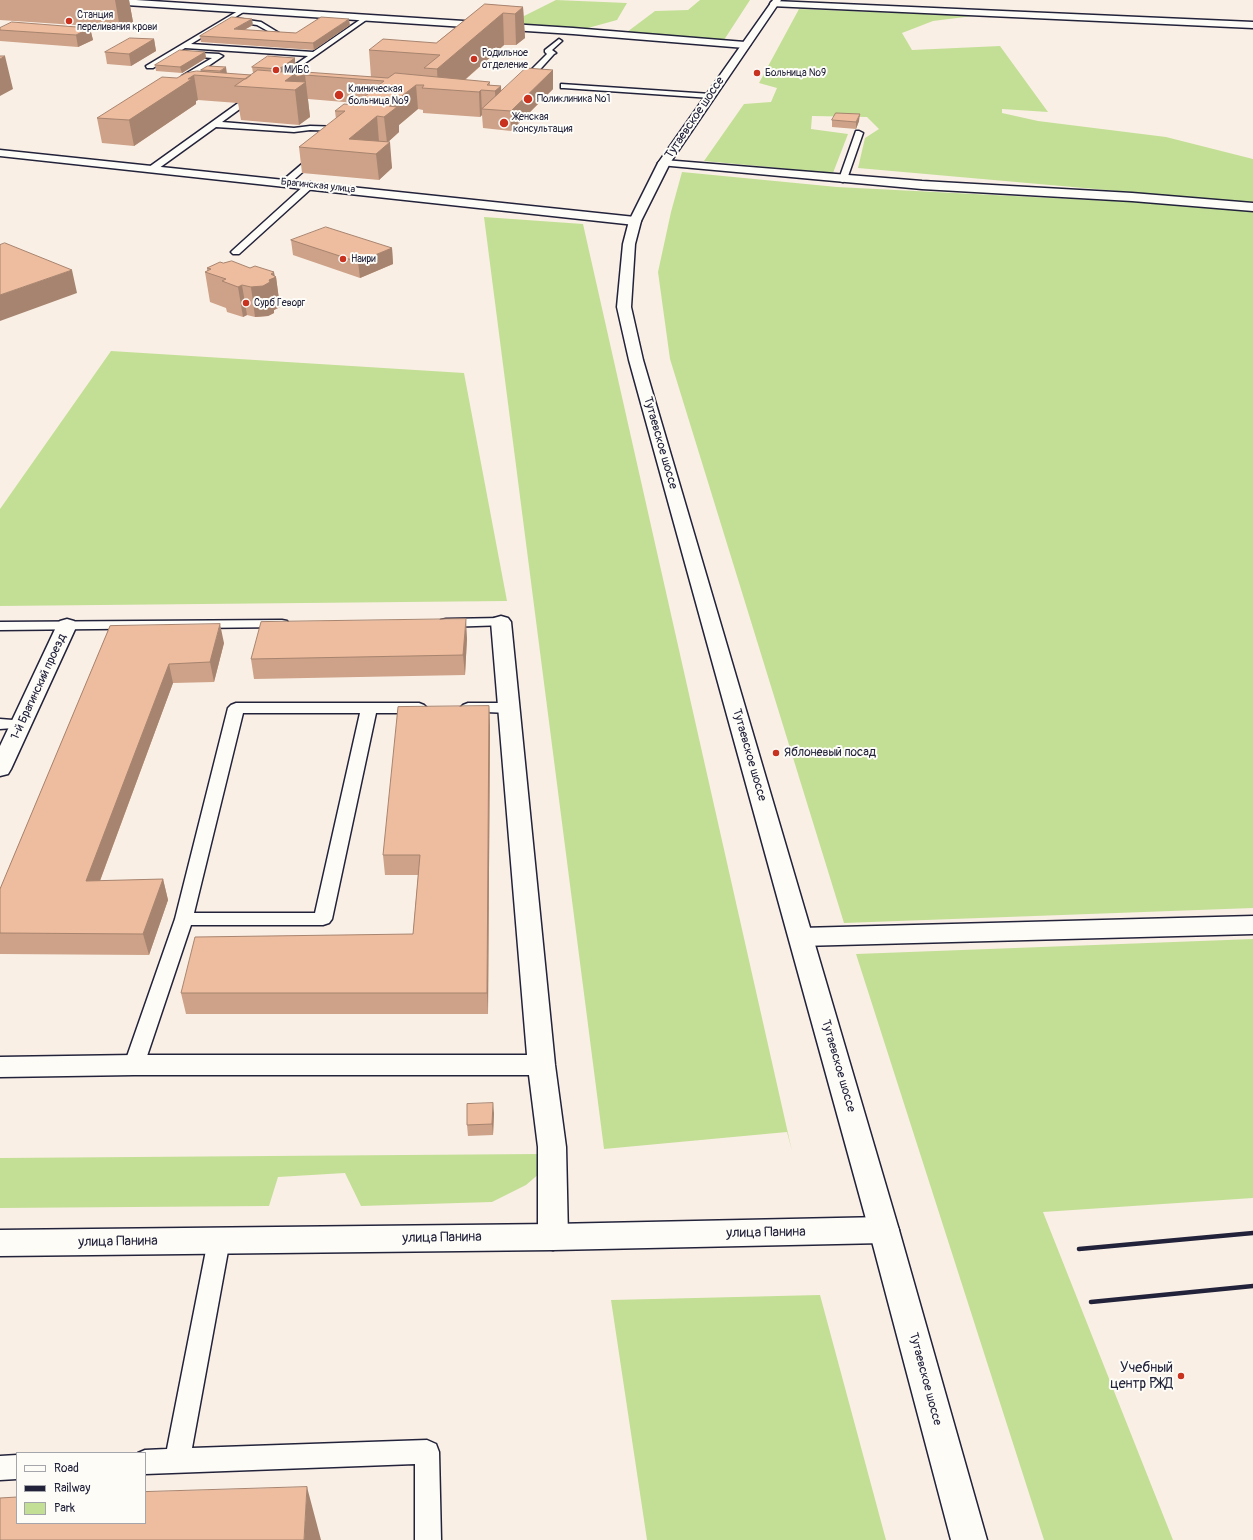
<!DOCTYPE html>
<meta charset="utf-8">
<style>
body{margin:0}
#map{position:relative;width:1253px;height:1540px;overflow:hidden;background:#faefe5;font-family:Pangolin,sans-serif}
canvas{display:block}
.legend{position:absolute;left:16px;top:1452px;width:130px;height:72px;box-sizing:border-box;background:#fdfcf7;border:1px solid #a5a5ac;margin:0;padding:5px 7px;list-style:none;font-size:12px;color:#22223b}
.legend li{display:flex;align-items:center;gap:8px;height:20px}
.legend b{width:20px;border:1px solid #a5a5ac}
</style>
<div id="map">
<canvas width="1253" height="1540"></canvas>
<ul class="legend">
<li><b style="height:5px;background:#fdfcf7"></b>Road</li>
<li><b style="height:5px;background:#22223b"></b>Railway</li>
<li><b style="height:11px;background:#c3df96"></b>Park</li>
</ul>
</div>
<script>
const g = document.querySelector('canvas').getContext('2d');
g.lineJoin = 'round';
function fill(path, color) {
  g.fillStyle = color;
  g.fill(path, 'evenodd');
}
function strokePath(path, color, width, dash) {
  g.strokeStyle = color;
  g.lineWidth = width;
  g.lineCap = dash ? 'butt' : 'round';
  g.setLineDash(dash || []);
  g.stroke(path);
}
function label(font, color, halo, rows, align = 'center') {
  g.font = font + ' Pangolin,sans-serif';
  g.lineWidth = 4;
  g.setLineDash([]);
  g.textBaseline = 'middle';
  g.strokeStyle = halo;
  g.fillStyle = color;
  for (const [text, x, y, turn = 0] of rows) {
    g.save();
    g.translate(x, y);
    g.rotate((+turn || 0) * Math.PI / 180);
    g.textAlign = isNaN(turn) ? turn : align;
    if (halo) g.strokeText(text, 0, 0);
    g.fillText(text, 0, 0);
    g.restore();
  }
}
const green = new Path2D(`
 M556,0L627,3L617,20L588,28L510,23Z
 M700,0H750L724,40L627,32L655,11L688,10Z
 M799,9L973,16L933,21L902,33L912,50L1000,46L1048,112L1002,109V113L1038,121L1166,137L1253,159V203L858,168L865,138L879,129L867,117L812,116L811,129L848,134L833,173L704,161L744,104L771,102L777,88L759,83Z
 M682,172L837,187L1131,202L1253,211V908L844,923L670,359L658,272L671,212Z
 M484,217L583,224L792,1151L787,1132L604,1149Z
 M111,351L464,373L507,601L0,606V509Z
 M1253,939V1198L1043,1212L1173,1540H1044L856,954Z
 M538,1154L540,1173L526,1185L492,1202L361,1206L345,1173L278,1177L269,1206L0,1208V1158Z
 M820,1295L886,1540H647L611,1300Z`);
const service = new Path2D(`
 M243,8L245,9V11L234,18L261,22L279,33V35H275L257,25L229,21L191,44L313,52L364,17L369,18L271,87L267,85L268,83L308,56L185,48L153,68H147L146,66Z
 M559,39L562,41L552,50L556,53L554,54L525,86H519V82L547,54L545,52V50Z
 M200,53L219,54L223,56L188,80H182V76L212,58L200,57Z
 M561,84L711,94L715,96L711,98L564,88H561Z
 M241,101H247L248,103L222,122L294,128L310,126L343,127L347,129L343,131L310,130L294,132L216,127L155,171H149L148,169L149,167Z
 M856,131H859L863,133L847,179L843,182L840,181L839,179Z
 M316,152H322L323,154L288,185H282L281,183L282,181Z
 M310,182L313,183L314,185L313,187L239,254H233L231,252L233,250L307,183Z
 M501,618L506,619L508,622L506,625L446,627L441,626L439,623L441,620L446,619Z
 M282,620L287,621L289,624L287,627L0,630V622Z
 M236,703H419L424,705L427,708L424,711L419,713H376L332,919L329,923L323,925H191L144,1065L141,1070L134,1073L127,1070L124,1065L175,919L228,708L231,705ZM243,713H360L315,913H194Z
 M468,703H509L514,705L517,708L514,711L509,713L463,711L460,708L463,705Z
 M0,719L26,721L29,724L26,727L0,729Z
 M219,1231L227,1233L230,1240L192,1448L427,1440L436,1444L439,1452L441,1540H415V1464L145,1474V1453H138L145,1450L167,1449L208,1240L211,1233Z
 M17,1455V1479L0,1480V1456Z`);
const minor = new Path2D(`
 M91,0H136L573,28L745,42L750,45L745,48L573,34L95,3Z
 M774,1L1253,22V28L771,6L770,4L771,2Z
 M0,150L635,217L639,218L641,221L639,224L635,225L0,156Z
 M664,160L922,181L1132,193L1253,203V211L1132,201L922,189L660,165L658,163L660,161Z
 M501,616L508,618L511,622L555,1065L566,1147L568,1237L564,1246L553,1250L542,1246L538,1237V1147L529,1075H134L0,1077V1057L134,1055H527L491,622L494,618Z
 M67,619L74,621L77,625L11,769L8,774L0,776V746L57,625L60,621Z
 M1253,916V934L801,946L792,943L789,937L792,931L801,928Z`);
const tertiary = new Path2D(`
 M884,1217L895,1221L899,1230L895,1239L884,1243L553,1250L0,1256V1230L553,1224Z`);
const primary = new Path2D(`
 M773,0H781L670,163L641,221L635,244L631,307L643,360L899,1230L987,1540H951L869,1230L629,360L617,307L623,244L629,221L658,163Z`);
const rail = new Path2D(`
 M1079,1249L1253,1233
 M1091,1302L1253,1286`);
const wall = new Path2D(`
 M0,0H129L133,22L120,28L0,20Z
 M485,4L523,7L525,38L516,45H504L465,80L490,82V85L501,86V91L553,70V89L511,131L483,128L482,115L480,117L423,113V110L418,109L399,125V132L388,142L392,168L379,180L302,173L299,147L336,119L335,111L354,105L356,103L308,99L310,117L299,125L241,120L238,103L198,100L196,101V104L134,146L102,143L97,118L177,78L202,72L201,70L208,66L227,74L251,75L254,73H253L252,67L295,58V64L284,72L371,77L369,50L436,43Z
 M253,25L244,30L296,33L350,25L314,50L201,42L200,36Z
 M0,28H90L93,40L78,47L0,41Z
 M154,39L156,51L131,66L107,64L105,52Z
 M205,52L206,58L182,73L156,71L155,65Z
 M832,120L859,121L856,129L832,127Z
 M291,240L392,248L393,264L360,278L293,255Z
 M223,263L276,277L280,307L274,310V313L268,316L255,317L247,315L243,317L227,312L226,308L210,302L205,272L207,271V268Z
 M110,626L224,643L214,682L173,683L100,881L163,879L168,900L149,955L0,954V889Z
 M467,638L465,675L254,679L251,659Z
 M489,706L490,726L488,1014H186L181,993L413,934L418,875H385L383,855Z
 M494,1113L493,1135L468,1136L467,1125Z`);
const shadedWall = new Path2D(`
 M115,0H129L133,22L120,28Z
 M523,7L525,38L516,45L515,14Z
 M503,13L504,45L453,90L438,89L437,69Z
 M252,19L253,25L235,35L234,29Z
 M349,19L350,25L314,50L313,43Z
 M90,28L93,40L78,47L76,35Z
 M154,39L156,51L131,66L129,54Z
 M205,52L206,58L182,73L180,67Z
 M5,56L13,89L0,96V59Z
 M295,58V64L280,75L279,69Z
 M226,67L227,74L221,77L220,71Z
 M553,70V89L511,131V111Z
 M296,73L305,75L310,117L299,125L295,90L272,81Z
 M194,75L198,100L196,101V104L134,146L129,120L188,79Z
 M416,85L418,109L399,125V132L387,143L384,117L389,106Z
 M501,86L502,110H496L495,91Z
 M481,90L482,115L480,117L479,92Z
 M860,114L859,121L856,129V122Z
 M377,116L379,142L349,139Z
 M390,142L392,168L379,180L376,154Z
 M392,248L393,264L360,278L358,262Z
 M72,270L77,293L0,321V295Z
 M274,272L275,277H276L280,307L274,310V313L268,316L255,317L251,287Z
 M242,285L247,315L243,317L238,287Z
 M466,619L467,638L465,675L463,655Z
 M220,624L224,643L214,682L210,662Z
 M169,664L173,683L92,902L86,881Z
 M489,706L490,726L488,1014L487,993Z
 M163,879L168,900L149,955L143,934Z
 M493,1103L494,1113L493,1135L492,1124Z
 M307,1487L321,1540H304Z`);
const building = new Path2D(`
 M485,4L523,7L515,14L503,13L437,69L424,68L440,55L369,50L383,39L436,43Z
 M232,17L252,19L234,29L296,33L321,17L349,19L313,43L200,36Z
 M12,22L90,28L76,35L0,30V28Z
 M130,38L154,39L129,54L105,52Z
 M180,50L205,52L180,67L155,65Z
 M0,56H5L0,59Z
 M268,56L295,58L279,69L252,67Z
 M208,66L226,67L220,71L201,70Z
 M526,68L553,70L511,111L482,109Z
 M258,70L296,73L285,81L306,82L295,90L235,86Z
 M197,71L251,75L246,79L194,75L188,79H192L129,120L97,118L162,77L177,78L186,73Z
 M305,72L388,78L395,73L490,82L487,85L501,86L495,91L481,90L479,92L422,88L424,85H416L389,106L397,107L384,117L377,116L349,139L390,142L376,154L299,147L345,111H335L344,104L354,105L384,81L305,75L296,77V73Z
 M836,113L860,114L856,122L832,120Z
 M326,227L392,248L358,262L291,240Z
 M5,243L72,270L0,295V245Z
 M232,261L250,268L255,266L274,272L271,274L276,277L269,280L270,282L263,286L251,287L242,285L238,287L222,281L226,279L205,272L211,269L207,268L220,262L223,263Z
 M466,619L463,655L251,659L261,622Z
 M220,624L210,662L169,664L86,881L163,879L143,934L0,933V889L110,626Z
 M489,706L487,993H181L195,937L413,934L420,855H383L398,707Z
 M493,1103L492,1124L467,1125V1104Z
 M307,1487L304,1540H0V1498L17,1497V1523H145V1492Z`);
const markers = [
 [69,21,4,"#c8321e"],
 [474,59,4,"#c8321e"],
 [276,70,4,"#c8321e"],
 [757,73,4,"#c8321e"],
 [339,95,5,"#c8321e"],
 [528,99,5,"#c8321e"],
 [504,123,5,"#c8321e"],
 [343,259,4,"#c8321e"],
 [246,303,4,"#c8321e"],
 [776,753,4,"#c8321e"],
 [1181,1376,4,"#c8321e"]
];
const farPoinames = [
 ["Станция",77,15],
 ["переливания крови",77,27],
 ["Родильное",482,53],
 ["отделение",482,65],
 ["МИБС",284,70],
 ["Больница №9",765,73],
 ["Клиническая",348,89],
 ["больница №9",348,101],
 ["Поликлиника №1",537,99],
 ["Женская",513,117],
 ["консультация",513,129],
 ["Наири",351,259],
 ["Сурб Геворг",254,303]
];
const farStreetnames = [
 ["Брагинская улица",318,186,6]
];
const streetNames = [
 ["Тутаевское шоссе",695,118,-56],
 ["Тутаевское шоссе",660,443,74],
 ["1-й Брагинский проезд",39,687,-65],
 ["Тутаевское шоссе",749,755,74],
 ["Тутаевское шоссе",838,1066,74],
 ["Тутаевское шоссе",925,1379,75]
];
const poiNames = [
 ["Яблоневый посад",784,753]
];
const nearStreetnames = [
 ["улица Панина",766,1233,-1],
 ["улица Панина",442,1238,-1],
 ["улица Панина",118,1242,-1]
];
const nearPoinames = [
 ["Учебный",1173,1368],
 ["центр РЖД",1173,1384]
];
fill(green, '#c3df96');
strokePath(service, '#22223b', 3);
strokePath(minor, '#22223b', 3);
strokePath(tertiary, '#22223b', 3);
strokePath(primary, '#22223b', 3);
fill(service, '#fdfcf7');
fill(minor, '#fdfcf7');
fill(tertiary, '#fdfcf7');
fill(primary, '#fdfcf7');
strokePath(rail, '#22223b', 4.5);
fill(wall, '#cda288');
fill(shadedWall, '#a7846f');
fill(building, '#eebc9e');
strokePath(building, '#a7846f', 1);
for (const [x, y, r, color] of markers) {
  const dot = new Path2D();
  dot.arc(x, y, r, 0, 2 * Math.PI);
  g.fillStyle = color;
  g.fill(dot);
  strokePath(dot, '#fdfcf7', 1.5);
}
label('10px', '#22223b', '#fdfcf7', farPoinames, 'left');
label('10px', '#22223b', '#fdfcf7', farStreetnames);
label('12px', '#22223b', '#fdfcf7', streetNames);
label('12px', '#22223b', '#fdfcf7', poiNames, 'left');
label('14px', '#22223b', '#fdfcf7', nearStreetnames);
label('14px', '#22223b', '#fdfcf7', nearPoinames, 'right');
</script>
